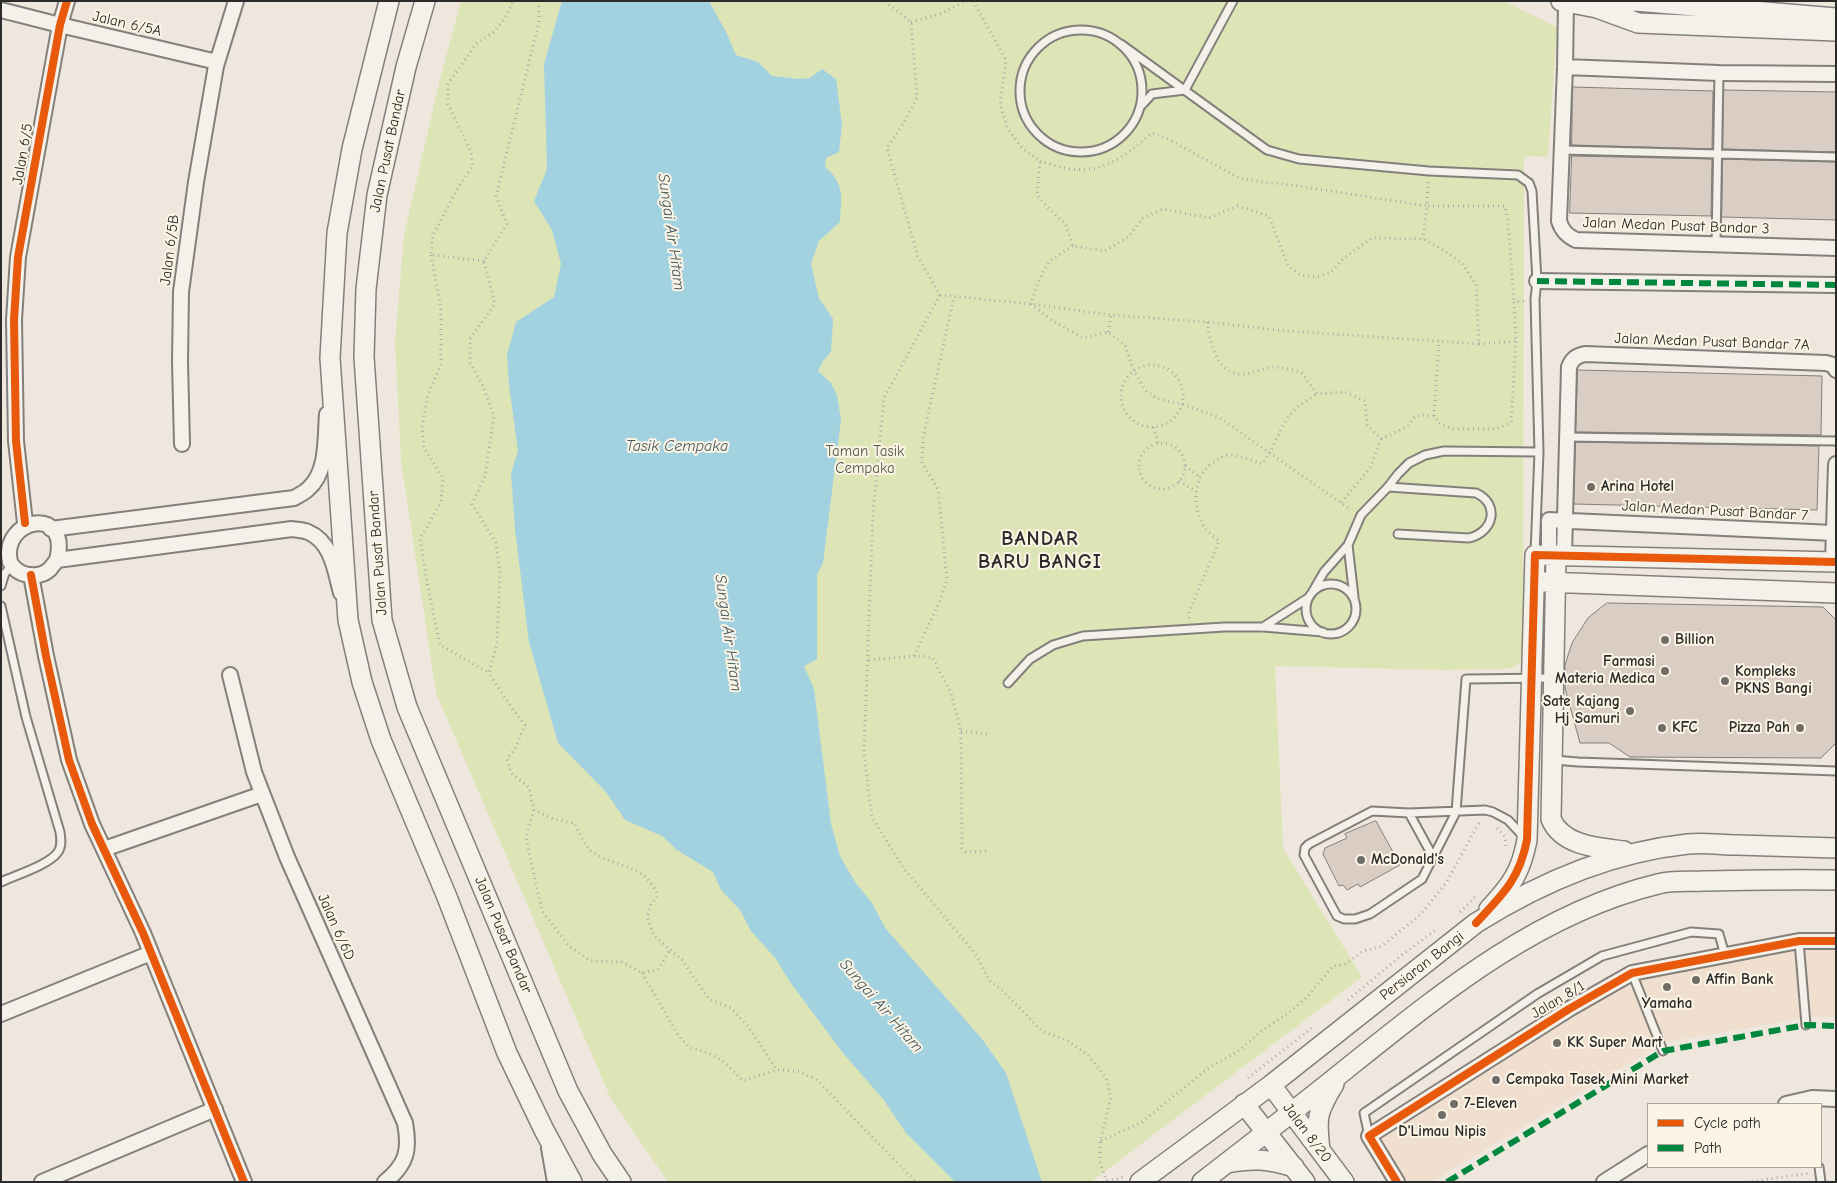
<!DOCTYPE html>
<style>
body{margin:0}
#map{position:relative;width:1837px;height:1183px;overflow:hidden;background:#efe7dd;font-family:"Comic Neue",sans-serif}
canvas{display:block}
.frame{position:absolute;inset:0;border:2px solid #2b2b2b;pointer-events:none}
.legend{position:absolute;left:1647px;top:1103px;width:175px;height:65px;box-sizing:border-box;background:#fcf5e5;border:1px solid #a8a49b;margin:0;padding:6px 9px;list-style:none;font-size:15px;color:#2b2b2b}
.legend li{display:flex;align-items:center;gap:10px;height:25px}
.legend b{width:25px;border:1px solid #a8a49b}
</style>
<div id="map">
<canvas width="1837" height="1183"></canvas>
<div class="frame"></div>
<ul class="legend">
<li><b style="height:6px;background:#e8590c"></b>Cycle path</li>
<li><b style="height:6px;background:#00873e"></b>Path</li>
</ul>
</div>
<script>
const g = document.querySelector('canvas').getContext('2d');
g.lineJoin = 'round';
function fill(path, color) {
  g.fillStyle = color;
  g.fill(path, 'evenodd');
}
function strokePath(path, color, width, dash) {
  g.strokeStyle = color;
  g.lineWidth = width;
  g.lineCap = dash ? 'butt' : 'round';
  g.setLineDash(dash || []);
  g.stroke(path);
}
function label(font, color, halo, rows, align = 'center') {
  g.font = font + ' "Comic Neue",sans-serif';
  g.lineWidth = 4;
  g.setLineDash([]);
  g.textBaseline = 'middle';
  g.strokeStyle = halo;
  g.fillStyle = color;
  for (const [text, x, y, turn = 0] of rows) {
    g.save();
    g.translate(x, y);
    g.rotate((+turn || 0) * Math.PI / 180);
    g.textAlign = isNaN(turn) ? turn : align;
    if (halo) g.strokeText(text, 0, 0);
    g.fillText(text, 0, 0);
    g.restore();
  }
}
const built = new Path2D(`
 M1804,947L1836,948V1017H1811L1665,1042L1431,1182H1404L1379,1139L1588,1005L1640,976Z`);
const green = new Path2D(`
 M461,1H1504L1557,27L1548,157L1524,156L1523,659L1515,667L1504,669L1443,670L1275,666L1283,848L1362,977L1091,1182H668L611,1099L436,693L401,461L395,342L404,235L440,79Z`);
const water = new Path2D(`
 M562,1H709L727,34L736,55L758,62L772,76L799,79L810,78L822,69L836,79L842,124L839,152L826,158L825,167C846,185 841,197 840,222L819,241L811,264L819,298L833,319L831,352L823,361L818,371L831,383L837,395L841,420L823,563L817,574V659L804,666L814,689L831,824L840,856L855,882L872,903L886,929L982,1039L1006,1073L1042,1182H955L906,1133L883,1099L843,1053L790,982L776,959L751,931L740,910L721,890L713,872L677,850L662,836L625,820L606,792L558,743L529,642L515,529L511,473L518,451L509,385L507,355L516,322L554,297L561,264L552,230L534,201L547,169L544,64Z`);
const building = new Path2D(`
 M1573,87L1713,91L1712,149L1572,145Z
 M1724,90L1836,92V152L1723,149Z
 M1572,156L1712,159L1711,216L1570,213Z
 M1723,159L1836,162V220L1722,217Z
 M1578,370L1822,376L1821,435L1576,432Z
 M1576,442L1819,446L1817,510L1574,504Z
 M1607,603L1823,607L1836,620V743L1821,758L1630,757L1609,743H1580L1565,688V665L1572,643L1588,618Z
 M1376,821L1400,865L1360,887L1358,884L1347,890L1343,885L1339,886L1323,854L1325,848L1347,838L1345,834Z`);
const path = new Path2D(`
 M539,1V22L496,196L507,224L484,261L495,304L470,339V363L483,386L494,416L485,476L472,504L496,543L500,573L497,643L489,673L511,707L525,725L515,749L507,759L511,773L529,787L534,810L553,819L574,823C579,831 585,847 592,852C617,869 643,862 658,895L651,905L647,916L654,936L682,960L709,999L731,1008L747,1025L777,1070L797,1071L816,1079L916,1182
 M885,1L911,22L917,98L903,124L887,148L918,257L940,295L1031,304L1111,315L1207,322L1287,331L1479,344L1476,285L1462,263L1443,250L1423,239L1372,238L1343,259L1330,273L1315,277L1301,275L1288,266L1269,216L1238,206L1209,218L1163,209L1143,218L1128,237L1105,251L1073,246L1065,223L1050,210L1037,195L1040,161L1023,149L1008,129L1000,105L1006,60L973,1
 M911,22L940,14L965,1
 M1040,161C1050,164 1060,168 1070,169C1105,174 1127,154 1152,133L1168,139L1241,179L1298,186L1427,206L1423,239
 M1428,182L1427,206H1505L1508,222L1514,302
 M1073,246L1049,261L1037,285L1031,304L1054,322L1084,338L1108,332L1125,345L1134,371L1145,390L1158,399L1182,404L1220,418L1351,510
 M431,255L441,309V364L428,395L422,427L424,448L443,478L441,502L420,539L428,588L440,645L489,673
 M484,261L431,255L433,235L460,184L473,166L471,152L448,104V84L476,44L494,32L507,15L513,1
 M940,295L884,398L873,512L864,753L872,817L902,866L977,956L989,980L1004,992L1042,1031L1068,1041L1088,1055L1106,1078L1111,1098L1100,1142V1162L1107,1182
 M1207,322C1210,344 1218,378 1247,374C1257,372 1267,366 1278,367C1285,368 1293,370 1301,372L1317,394L1345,392L1365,401L1367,425L1381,439L1370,468L1341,503
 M1108,332L1111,315
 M1479,344L1516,341L1514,302L1524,301
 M1121 396a31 31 0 1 1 62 0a31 31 0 1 1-62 0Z
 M1434,416L1439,341
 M1154,427L1158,443
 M1381,439L1408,426L1415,416L1423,415L1434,416L1439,423L1453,429H1496L1511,423L1516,341
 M1139 466a23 23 0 1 1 46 0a23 23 0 1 1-46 0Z
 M1185,466L1200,477
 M1179,481L1195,491
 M1189,618V612L1219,541C1215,537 1208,533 1205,528C1192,508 1192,480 1211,464C1218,460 1224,454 1232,455C1242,456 1253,461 1262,464C1274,449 1278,431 1289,416C1296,407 1307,400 1317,394
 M914,656L941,599L947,579L938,489L922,463L923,438L954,297
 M869,660L914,656L932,657L951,693L961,731L962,848L966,852L989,851
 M961,731L987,734
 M534,810L526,838L542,911L569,946L591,961L622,962L642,973L658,970L670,949
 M1497,828L1505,837L1506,849
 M1460,912L1475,897
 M642,973L678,1035L690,1048C716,1053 725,1062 743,1081L777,1070
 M1348,1000L1402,955L1437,929
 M1248,1078L1313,1027
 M1101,1141L1142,1122L1207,1069L1240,1050L1260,1032L1287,1014L1306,998L1333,966L1346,964L1363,951L1382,946L1421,914L1446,883L1480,821
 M1107,1181L1118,1179L1125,1175
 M1747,1182L1810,1173`);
const lane = new Path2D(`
 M1020 91a61 61 0 1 1 122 0a61 61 0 1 1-122 0Z
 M1121,44L1267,150L1299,159L1429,171L1518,175L1529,183L1532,191L1537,281L1535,299L1539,452L1535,554
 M1185,90L1233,1
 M1141,106L1152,94L1185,90
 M1562,150L1836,157
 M1716,244L1719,73
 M1567,437L1836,441
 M1388,487L1476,493C1500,504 1494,532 1469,538L1398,534
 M1348,545L1354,597
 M1306 609a25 25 0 1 1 50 0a25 25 0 1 1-50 0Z
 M1,586L5,573L12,566
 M1313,591L1324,572L1348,545L1361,515L1388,487L1398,474L1409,463L1425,455L1444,451L1539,452
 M1,606L26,717L60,832C61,839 62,846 58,852C49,865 16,875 1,882
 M1263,627L1308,598
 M1008,683L1030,659L1053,645L1083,636L1224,627H1263L1323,632
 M1554,760L1578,762L1836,771
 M1409,813L1433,857
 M1523,836L1508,820L1493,812L1485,810L1409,813L1372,811L1309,844L1305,848L1304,855L1337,916L1344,919H1355L1370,914L1422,879L1456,812L1466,679L1552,678
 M1799,941L1806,1025
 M1632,973L1663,1051
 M1369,1136L1364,1113L1537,994L1602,956L1691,932L1719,934L1725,955
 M1819,1167L1821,1182`);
const street = new Path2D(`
 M1566,3L1565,67L1559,221C1562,231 1567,236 1576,240L1836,248
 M1,10L60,25L217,62
 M1565,67L1719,73L1836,74
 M1537,281L1836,285
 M182,444L180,361L181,292L196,182L216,66L236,1
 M25,523L16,441L14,320L18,257L60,25L67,1
 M51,529L294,498C299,495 304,493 308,489C328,472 325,438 327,414
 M1549,555V520L1834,533
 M1564,555L1569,367C1572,359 1576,356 1585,354L1826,363L1833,365L1836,370
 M57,560C71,504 0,518 10,562C17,576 38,580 50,569C52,566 55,563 57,560L292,529C297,530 303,530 308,532C332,542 335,571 341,593
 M1833,562L1836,464
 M31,575L46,656L69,760L92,824L143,933L244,1182
 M230,675L254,772L287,857L405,1123C410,1150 407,1164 385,1182
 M104,849L262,794
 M1,1014L151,953
 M1786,1104L1812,1098L1836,1099
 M549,1148L555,1182
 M42,1182L215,1109
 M1397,1182L1369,1136L1569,1009L1632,973L1799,941H1836
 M1604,1182L1648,1154`);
const secondary = new Path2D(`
 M389,1L352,149L337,233L330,358L348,620L362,682L381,740L447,897L507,1053L544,1130L572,1182
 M425,1L406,67L377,195L366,289L364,357L382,620L407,707L568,1091L602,1154L621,1182
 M1561,1L1597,8L1638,23L1836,31
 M1598,8L1635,1L1836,18
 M1556,555L1551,819C1562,846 1599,848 1624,851
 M1545,582L1836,593
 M1489,909C1511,886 1521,872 1527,840L1535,555L1836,562
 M1271,1085L1344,1182
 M1244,1104L1305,1182
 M1320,1150C1316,1117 1317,1112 1334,1084
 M1227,1163C1253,1158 1268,1159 1294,1167
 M1140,1182L1271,1085L1476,923C1541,882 1611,852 1688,844C1704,842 1721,845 1737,845C1770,846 1803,847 1836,848
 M1202,1182C1250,1145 1298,1108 1345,1070C1440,994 1538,913 1658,884C1672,880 1689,882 1703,881C1748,880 1791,879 1836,880`);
const quiet = new Path2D(`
 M1537,281L1836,285
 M1447,1182L1663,1051L1806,1025L1836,1026`);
const cycleway = new Path2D(`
 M25,523L16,441L14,320L18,257L60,25L67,1
 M31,575L46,656L69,760L92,824L143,933L244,1182
 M1476,923C1503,894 1519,880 1527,840L1535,555L1836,562
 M1397,1182L1369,1136L1569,1009L1632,973L1799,941H1836`);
const markers = [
 [1591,487,5,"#706d69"],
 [1665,640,5,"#706d69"],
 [1665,671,5,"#706d69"],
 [1725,681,5,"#706d69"],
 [1630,711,5,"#706d69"],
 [1662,728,5,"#706d69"],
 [1800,728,5,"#706d69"],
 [1361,860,5,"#706d69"],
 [1696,980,5,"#706d69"],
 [1667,987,5,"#706d69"],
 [1557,1043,5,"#706d69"],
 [1496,1080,5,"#706d69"],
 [1454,1104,5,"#706d69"],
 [1442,1115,5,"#706d69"]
];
const streetNames = [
 ["Jalan 6/5A",127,24,13],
 ["Jalan Pusat Bandar",388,151,-78],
 ["Jalan 6/5",23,154,-80],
 ["Jalan Medan Pusat Bandar 3",1676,226,2],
 ["Jalan 6/5B",170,250,-83],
 ["Jalan Medan Pusat Bandar 7A",1712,342,2],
 ["Jalan Medan Pusat Bandar 7",1715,511,3],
 ["Jalan Pusat Bandar",378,553,-94],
 ["Jalan 6/6D",336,927,66],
 ["Jalan Pusat Bandar",503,935,67],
 ["Persiaran Bangi",1422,966,-38],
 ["Jalan 8/1",1558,1000,-31],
 ["Jalan 8/20",1307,1133,53]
];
const parkNames = [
 ["Taman Tasik",865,452],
 ["Cempaka",865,469]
];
const poiNames = [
 ["Arina Hotel",1601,487],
 ["Billion",1675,640],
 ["Farmasi",1655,662,"right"],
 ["Materia Medica",1655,679,"right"],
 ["Kompleks",1735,672],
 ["PKNS Bangi",1735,689],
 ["Sate Kajang",1620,702,"right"],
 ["Hj Samuri",1620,719,"right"],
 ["KFC",1672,728],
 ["Pizza Pah",1790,728,"right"],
 ["McDonald's",1371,860],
 ["Affin Bank",1706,980],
 ["Yamaha",1667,1004,"center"],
 ["KK Super Mart",1567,1043],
 ["Cempaka Tasek Mini Market",1506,1080],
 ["7-Eleven",1464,1104],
 ["D'Limau Nipis",1442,1132,"center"]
];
const waterNames = [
 ["Sungai Air Hitam",671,232,82],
 ["Tasik Cempaka",677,446],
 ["Sungai Air Hitam",728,633,82],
 ["Sungai Air Hitam",881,1006,49]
];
const districtNames = [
 ["BANDAR",1040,539],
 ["BARU BANGI",1040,562]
];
fill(built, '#f0dfce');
fill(green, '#dde5b7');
fill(water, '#a2d1e0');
fill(building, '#dacdc3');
strokePath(building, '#83807b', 1);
strokePath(lane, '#83807b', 11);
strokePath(street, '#83807b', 18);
strokePath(secondary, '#83807b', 22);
strokePath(path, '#afaca8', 3, [1, 4]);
strokePath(lane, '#f4f0ea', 7);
strokePath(street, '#f4f0ea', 14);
strokePath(secondary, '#f4f0ea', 19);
strokePath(quiet, '#00873e', 6, [12, 6]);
strokePath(cycleway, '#e8590c', 8);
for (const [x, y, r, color] of markers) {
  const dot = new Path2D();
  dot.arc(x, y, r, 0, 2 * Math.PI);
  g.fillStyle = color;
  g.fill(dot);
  strokePath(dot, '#fcf5e5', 2);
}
label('15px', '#2b2b2b', '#fcf5e5', streetNames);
label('15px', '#545946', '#fcf5e5', parkNames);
label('bold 15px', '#2b2b2b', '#fcf5e5', poiNames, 'left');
label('italic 16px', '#455a62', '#fcf5e5', waterNames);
g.letterSpacing = '1px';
label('bold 20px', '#2b2b2b', '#fcf5e5', districtNames);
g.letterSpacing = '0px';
</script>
